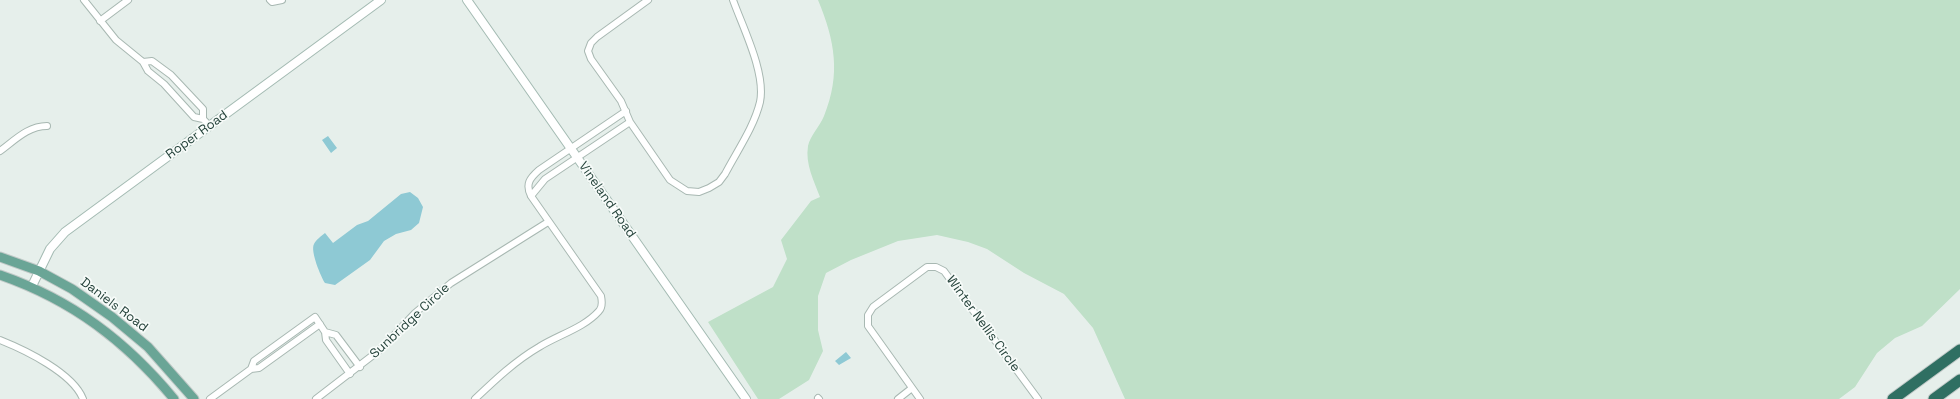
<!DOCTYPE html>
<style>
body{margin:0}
canvas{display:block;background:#e6efeb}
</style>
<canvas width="1960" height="399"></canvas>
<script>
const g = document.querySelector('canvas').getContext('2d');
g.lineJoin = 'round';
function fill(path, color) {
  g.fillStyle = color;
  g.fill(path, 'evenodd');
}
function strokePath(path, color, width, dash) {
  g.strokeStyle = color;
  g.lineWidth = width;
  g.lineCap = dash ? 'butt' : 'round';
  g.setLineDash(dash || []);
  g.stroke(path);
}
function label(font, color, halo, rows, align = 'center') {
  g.font = font + ' "Space Grotesk",sans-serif';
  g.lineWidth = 3.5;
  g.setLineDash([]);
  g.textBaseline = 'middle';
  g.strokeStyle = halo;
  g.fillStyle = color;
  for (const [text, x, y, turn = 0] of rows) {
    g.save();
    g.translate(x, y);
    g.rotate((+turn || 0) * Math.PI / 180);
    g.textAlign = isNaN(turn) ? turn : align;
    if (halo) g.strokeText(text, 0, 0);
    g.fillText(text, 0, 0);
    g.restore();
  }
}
const green = new Path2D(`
 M818,0H1960V289L1922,326L1895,338L1877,353L1855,387L1839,399H1125L1093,328L1064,294L1024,273L987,249L968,242L937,235L898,241L851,260L826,273L818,296V330L823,351L809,380L779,399H758L708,322L773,287L787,259L781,240L811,201L820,197C814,181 805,164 808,146C810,136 820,126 824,116C841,74 835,41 818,0Z`);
const water = new Path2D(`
 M328,136L337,148L331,153L322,140Z
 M410,192L418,198L423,207L419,223L411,230L396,234L384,241L370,260L335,285L325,283C321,277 310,251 314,244C316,240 321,236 325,233L333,243L357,225L368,221L401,194Z
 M846,352L851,358L839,365L835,361Z`);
const street = new Path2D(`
 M84,0L116,40L143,62L148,71L164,84L194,117L203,119
 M270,0L272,2L282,0
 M648,0L597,37L591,43L588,51L591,59L621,101L630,122L670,180L687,191L699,192L709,188L719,182L725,174C737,151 754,127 760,102C766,73 743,28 733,0
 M100,21L128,0
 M143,62L152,61L171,75L203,109V119L206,122
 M0,151C15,140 28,126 47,126
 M531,196L545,179L630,122
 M325,332L336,335L360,367
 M0,340C25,350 73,373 83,399
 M251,369L254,361L315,317L325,332L326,340L350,374
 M818,398L819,399
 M210,399L251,369L259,368L320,324
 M316,399L381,349L415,313L451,283L548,222
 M475,399C495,380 515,361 539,347C558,335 584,328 599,311C603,307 602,301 601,296L531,196C525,184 530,178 539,170L626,111
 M898,399L912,388
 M920,399L868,326V315L873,307L927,267H936L944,271L1038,399`);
const secondary = new Path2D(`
 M467,0L746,399
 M32,286L50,249L65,232L381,0`);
const primary = new Path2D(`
 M0,257L39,271L72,289L112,317L148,347L194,399
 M0,275C72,300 126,341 174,399`);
const highway = new Path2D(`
 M1893,399L1960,350
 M1934,399L1960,380`);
const streetNames = [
 ["Roper Road",197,135,-36],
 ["Vineland Road",607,200,55],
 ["Daniels Road",114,305,37],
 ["Sunbridge Circle",410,321,-43],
 ["Winter Nellis Circle",983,324,54]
];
fill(green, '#bfe0c8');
fill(water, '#8ec9d4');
strokePath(street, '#a8b8b2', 8);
strokePath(secondary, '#a4bbb3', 10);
strokePath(primary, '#c2cac8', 11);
strokePath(highway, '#c2cac8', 13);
strokePath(street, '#fff', 6);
strokePath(secondary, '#fff', 8);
strokePath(primary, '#6aa596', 9);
strokePath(highway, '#2f6f62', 11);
label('13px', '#24423a', '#f7fbf9', streetNames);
</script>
